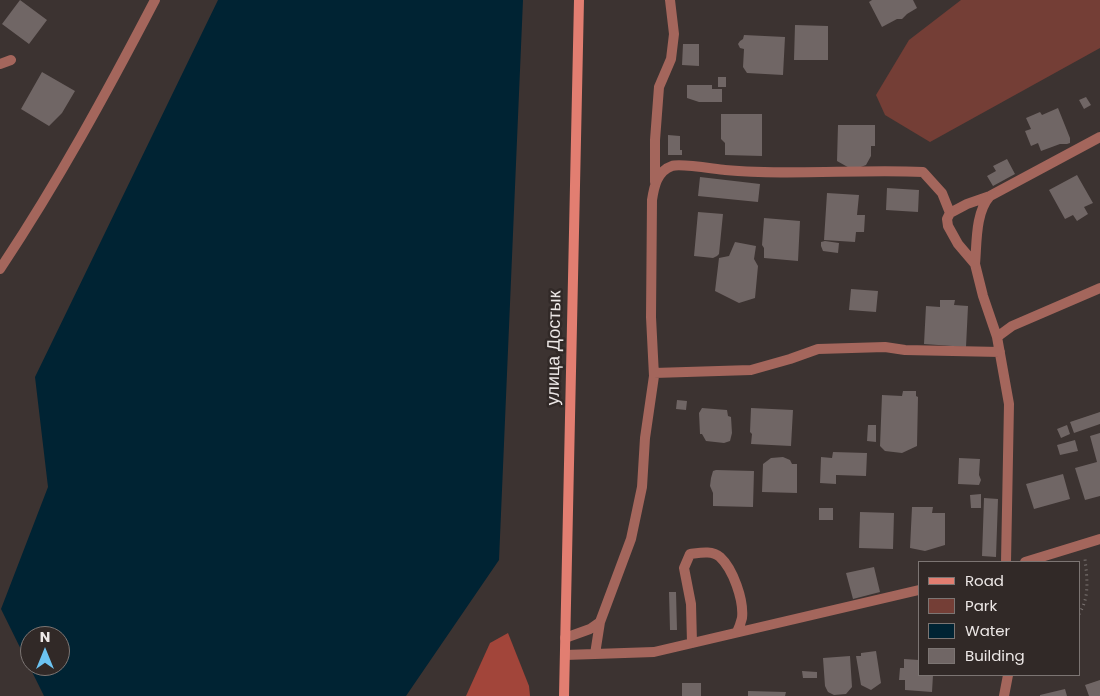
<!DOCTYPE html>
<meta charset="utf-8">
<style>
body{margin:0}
#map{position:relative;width:1100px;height:696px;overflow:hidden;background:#3c3331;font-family:Poppins,sans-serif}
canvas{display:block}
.legend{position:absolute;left:918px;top:561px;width:162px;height:115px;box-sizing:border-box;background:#312927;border:1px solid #7c7573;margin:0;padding:6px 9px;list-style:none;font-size:15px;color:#ece7e6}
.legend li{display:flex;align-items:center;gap:10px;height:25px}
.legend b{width:25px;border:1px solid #7c7573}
.north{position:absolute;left:20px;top:626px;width:50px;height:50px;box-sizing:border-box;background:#312927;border:1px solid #7c7573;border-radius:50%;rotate:0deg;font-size:14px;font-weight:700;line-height:20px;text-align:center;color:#ece7e6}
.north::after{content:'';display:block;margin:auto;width:18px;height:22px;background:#6bc3f2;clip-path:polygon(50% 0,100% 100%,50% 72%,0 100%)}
</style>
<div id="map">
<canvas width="1100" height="696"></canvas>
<ul class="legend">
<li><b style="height:6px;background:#e27e71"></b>Road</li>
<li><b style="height:14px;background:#743e36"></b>Park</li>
<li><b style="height:14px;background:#002333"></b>Water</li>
<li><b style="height:14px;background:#706665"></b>Building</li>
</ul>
<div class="north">N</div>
</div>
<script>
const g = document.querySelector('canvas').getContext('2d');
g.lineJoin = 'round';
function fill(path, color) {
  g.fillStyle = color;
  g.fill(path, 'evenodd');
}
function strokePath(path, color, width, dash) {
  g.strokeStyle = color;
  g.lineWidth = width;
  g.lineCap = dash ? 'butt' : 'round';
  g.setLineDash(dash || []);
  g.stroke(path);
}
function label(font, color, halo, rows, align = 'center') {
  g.font = font + ' Poppins,sans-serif';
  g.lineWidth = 5;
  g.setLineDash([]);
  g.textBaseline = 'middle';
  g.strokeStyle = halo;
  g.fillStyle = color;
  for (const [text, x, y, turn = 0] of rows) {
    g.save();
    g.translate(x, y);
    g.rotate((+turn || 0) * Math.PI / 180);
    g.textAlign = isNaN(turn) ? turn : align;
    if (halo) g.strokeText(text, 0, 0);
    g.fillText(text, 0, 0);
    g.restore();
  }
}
const green = new Path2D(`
 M961,0H1100V48L930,142L885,115L876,95L909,40Z`);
const forest = new Path2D(`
 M508,633L529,686L530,696H466L490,643Z`);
const water = new Path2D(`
 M218,0H523L499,560L406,696H44L1,609L48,487L35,377ZM30,636H60V666H30Z`);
const building = new Path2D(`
 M20,0L47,20L29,44L2,24Z
 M872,0H913L917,8L907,14L902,19H897L882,27L869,2Z
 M795,25L828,26V60H794Z
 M744,35L785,37L783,75L747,73L743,67L744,49L740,48L738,44L740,41L743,39Z
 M683,44H699V66L682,65Z
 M42,72L75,91L62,113L49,126L21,109Z
 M718,77H726V87H718Z
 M687,85H712V89H722V102H699L687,98Z
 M1086,97L1091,105L1084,109L1079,100Z
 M1058,108L1070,138V143L1067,144H1060L1041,151L1038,143L1031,146L1025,131L1031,129L1026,118L1040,112L1042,115Z
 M721,114H762V156L725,155V143L721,139Z
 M838,125H875V146H871V156L866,165L853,170L837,161Z
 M668,135L680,136V150H682V155H668Z
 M1007,159L1015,174L993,186L987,176L996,171L993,166Z
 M1077,175L1093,203L1084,207L1088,214L1077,221L1073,215L1065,219L1049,190Z
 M700,177L760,184L758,202L698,196Z
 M887,188L919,190L918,212L886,210Z
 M827,193L859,195L857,215H865L864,232H856L855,242L824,240Z
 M698,212L723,214L719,254L717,256L713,258L694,256Z
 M764,218L800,221L798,261L764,258V248L762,245Z
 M825,241L839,243L838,253L823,251L821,246V242Z
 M735,242L756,246L754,259L758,266L755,298L739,303L715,291L719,258L729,256Z
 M851,289L878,291L876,312L849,310Z
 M940,300H955L954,305L968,306L966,347L924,344L926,306L940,307Z
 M903,391H916V396L918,397L917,446L902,453L885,451L880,446L882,395L902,396Z
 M677,400L687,401L686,410L676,409Z
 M702,408L727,410L728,416L731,417L732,433L730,441L724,443L706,441L702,434H700L699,413Z
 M751,408L793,410L791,446L751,444L752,434L750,432Z
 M1100,412V424L1074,433L1070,422Z
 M868,425H876V442L867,441Z
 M1067,425L1070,434L1061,438L1057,429Z
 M1100,433V496L1085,500L1075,468L1097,462L1090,436Z
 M1075,440L1078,451L1060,455L1057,445Z
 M833,452L867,453L866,476L836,475V484L820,483L821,457L832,458Z
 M783,457L790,460L792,464H797V493L762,492L763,464L771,458Z
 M959,458L980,459L979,475L981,480L979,485L958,484Z
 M716,470L754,471L753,507L713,506V493L710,486L711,478L713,471Z
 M1063,474L1070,499L1034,509L1026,484Z
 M981,494V508H971L970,495Z
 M984,498L998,499L996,557L982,556Z
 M912,507H933L932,513H945V545L925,551L910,548Z
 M819,508H833V520H819Z
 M860,512L894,513L893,549L859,548Z
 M874,567L880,592L853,599L846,573Z
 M669,592H676L677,630H670Z
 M876,651L881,683L871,690L861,685L856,656H861V653Z
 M850,656L852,687L846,694L834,695L828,692L825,686L823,658Z
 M904,659L919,660V675H933L932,692L905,690V680H899L900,668H904Z
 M802,671L817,672V678H803Z
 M1100,680V696H1089L1085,685Z
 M682,683H701V696H682Z
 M1065,689L1067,696H1040V695Z
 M748,691L786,692L785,696H748Z`);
const path = new Path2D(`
 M1079,614C1090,597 1087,578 1085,559`);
const street = new Path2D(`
 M0,64L11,60
 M655,182V140L659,87L671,59L674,34L670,0
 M950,213L967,204L990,196L1100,137
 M975,264C977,243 975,213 990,196
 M0,269C58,182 107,92 155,0
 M997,337L1012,326L1100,288
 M654,373L751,370L790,359L818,349L885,347L905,350L1000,352
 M1025,562L1100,539
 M565,638L590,629L600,622L631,539L642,487L645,438L654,376L651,317L652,200C654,187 657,171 672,166C680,163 714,169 725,170C791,176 857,169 923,172L942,193L950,213L947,219L948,226L958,244L975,264L983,296L997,337L1009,404L1006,562
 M692,643L691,604L684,568L690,554C699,553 712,550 720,557C733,569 744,600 742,618C741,622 739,628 737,632
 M595,654L600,622
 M565,655L654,652L919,590
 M1004,696L1008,675`);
const secondary = new Path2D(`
 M564,696L579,0`);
const streetNames = [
 ["улица Достык",555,348,-89]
];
fill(green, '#743e36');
fill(forest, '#a2453a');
fill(water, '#002333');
fill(building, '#706665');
strokePath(path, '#7c7573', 3, [1, 4]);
strokePath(street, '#a4665c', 10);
strokePath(secondary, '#e27e71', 10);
label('18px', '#ece7e6', '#312927', streetNames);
</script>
